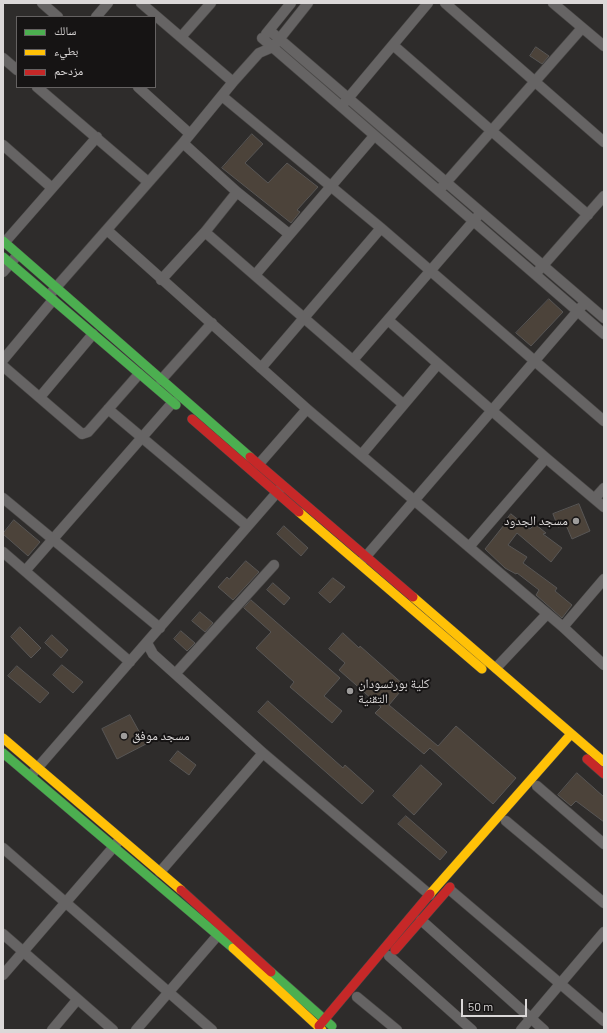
<!DOCTYPE html>
<meta charset="utf-8">
<style>
body{margin:0}
#map{position:relative;width:607px;height:1033px;overflow:hidden;background:#2e2c2b;font-family:Barlow,"Noto Naskh Arabic",sans-serif}
canvas{display:block}
.frame{position:absolute;inset:0;border:4px solid #dbd8d8;pointer-events:none}
.legend{position:absolute;left:16px;top:16px;width:140px;height:72px;box-sizing:border-box;background:#161414;border:1px solid #656262;margin:0;padding:5px 7px;list-style:none;font-size:12px;color:#dbd8d8}
.legend li{display:flex;align-items:center;gap:8px;height:20px}
.legend b{width:20px;border:1px solid #656262}
.scale{position:absolute;left:461px;top:999px;width:66px;height:18px;box-sizing:border-box;border:2px solid #dbd8d8;border-top:0;padding-left:5px;font-size:12px;line-height:14px;white-space:nowrap;color:#dbd8d8;-webkit-text-stroke:3px #161414;paint-order:stroke}
</style>
<div id="map">
<canvas width="607" height="1033"></canvas>
<div class="frame"></div>
<ul class="legend">
<li><b style="height:5px;background:#4caf50"></b>سالك</li>
<li><b style="height:5px;background:#ffc107"></b>بطيء</li>
<li><b style="height:5px;background:#c62828"></b>مزدحم</li>
</ul>
<div class="scale">50 m</div>
</div>
<script>
const g = document.querySelector('canvas').getContext('2d');
g.lineJoin = 'round';
function fill(path, color) {
  g.fillStyle = color;
  g.fill(path, 'evenodd');
}
function strokePath(path, color, width, dash) {
  g.strokeStyle = color;
  g.lineWidth = width;
  g.lineCap = dash ? 'butt' : 'round';
  g.setLineDash(dash || []);
  g.stroke(path);
}
function label(font, color, halo, rows, align = 'center') {
  g.font = font + ' Barlow,"Noto Naskh Arabic",sans-serif';
  g.lineWidth = 4;
  g.setLineDash([]);
  g.textBaseline = 'middle';
  g.strokeStyle = halo;
  g.fillStyle = color;
  for (const [text, x, y, turn = 0] of rows) {
    g.save();
    g.translate(x, y);
    g.rotate((+turn || 0) * Math.PI / 180);
    g.textAlign = isNaN(turn) ? turn : align;
    if (halo) g.strokeText(text, 0, 0);
    g.fillText(text, 0, 0);
    g.restore();
  }
}
const building = new Path2D(`
 M536,47L549,56L542,64L530,56Z
 M252,134L263,144L245,163L268,183L287,163L318,187L297,210L300,212L291,223L222,168Z
 M549,299L563,312L531,346L516,333Z
 M579,504L590,531L572,539L566,525L558,527L553,514Z
 M511,514L530,529L535,524L546,533L543,534L562,548L551,562L517,533L508,545L527,557L523,563L557,588L555,591L572,605L562,618L536,595L539,590L517,573L516,574L505,568L485,549L504,525L503,524Z
 M14,520L40,542L28,556L3,534Z
 M284,526L308,548L301,556L277,534Z
 M246,561L259,572L233,600L218,587L227,577L229,579Z
 M333,578L345,587L330,603L319,593Z
 M273,583L290,598L284,605L267,590Z
 M251,600L340,678L324,696L342,711L332,723L290,687L294,682L256,648L271,632L244,608Z
 M200,612L213,623L205,632L192,621Z
 M20,627L41,648L31,658L11,637Z
 M181,631L195,643L187,651L174,639Z
 M343,633L359,648L360,646L405,686L389,705L438,746L456,726L516,778L493,804L430,748L424,754L375,713L381,707L339,670L345,663L329,649Z
 M52,635L68,650L61,658L45,643Z
 M62,665L83,682L73,693L53,675Z
 M17,666L49,693L40,703L8,676Z
 M268,701L343,768L345,765L374,791L362,804L258,712Z
 M130,715L146,744L117,759L102,729Z
 M178,751L196,765L189,775L170,761Z
 M421,765L442,784L414,815L393,796Z
 M577,773L604,797V822L576,801L571,806L558,795Z
 M406,816L447,852L440,860L398,824Z`);
const street = new Path2D(`
 M42,3L58,17
 M141,3L233,82
 M445,3L604,142
 M553,3L604,46
 M96,17L108,3
 M269,30L604,318
 M266,34L291,3
 M181,37L211,3
 M262,38L604,334
 M393,45L588,215
 M3,58L17,70
 M37,87L148,182
 M138,87L190,134
 M222,96L381,228L604,421
 M345,102L428,3
 M183,143L237,192L289,234
 M3,145L52,188
 M442,187L582,28
 M107,230L307,409L563,627L604,665
 M205,232L403,404
 M5,242L97,137
 M539,270L604,196
 M3,272L15,258
 M255,275L374,136
 M161,280L205,232L237,192
 M52,292L183,143L233,82L259,53L273,47L308,3
 M388,320L546,458L604,507
 M3,360L53,300
 M353,360L477,217
 M3,366L82,434L88,432L139,374
 M261,368L381,228
 M161,380L212,323
 M40,397L93,334
 M108,409L247,526
 M362,454L438,364
 M259,464L307,409
 M3,498L160,628
 M595,498L604,488
 M469,547L546,458
 M3,552L130,662
 M362,561L582,306
 M25,571L173,402
 M563,627L604,579
 M147,643L153,654L263,753L430,895
 M496,668L547,614
 M176,673L274,565
 M33,773L280,489
 M537,786L604,844
 M506,821L604,903
 M3,848L212,1030
 M160,872L263,753
 M449,889L604,1021
 M421,920L544,1030
 M3,934L113,1030
 M389,956L472,1030
 M3,975L117,843
 M357,997L397,1030
 M52,1030L77,1000
 M136,1030L218,935
 M521,1030L604,932`);
const fast = new Path2D(`
 M3,241L250,457
 M3,257L176,405
 M3,753L233,948
 M271,972L332,1026`);
const slow = new Path2D(`
 M299,512L482,669
 M413,597L604,762
 M3,738L181,890
 M430,894L571,734
 M233,948L322,1030`);
const jam = new Path2D(`
 M192,419L299,512
 M250,457L413,597
 M587,759L604,774
 M181,890L271,972
 M395,950L450,887
 M319,1026L430,894`);
const markers = [
 [576,521,4,"#9e9c9b"],
 [350,691,4,"#9e9c9b"],
 [124,736,4,"#9e9c9b"]
];
const poiNames = [
 ["مسجد الجدود",568,521,"right"],
 ["كلية بورتسودان",358,684],
 ["التقنية",358,699],
 ["مسجد موفق",132,736]
];
fill(building, '#4c433a');
strokePath(building, '#585655', 1);
strokePath(street, '#4a4847', 11);
strokePath(fast, '#4a4847', 10);
strokePath(slow, '#4a4847', 10);
strokePath(jam, '#4a4847', 10);
strokePath(street, '#666464', 10);
strokePath(fast, '#4caf50', 9);
strokePath(slow, '#ffc107', 9);
strokePath(jam, '#c62828', 9);
for (const [x, y, r, color] of markers) {
  const dot = new Path2D();
  dot.arc(x, y, r, 0, 2 * Math.PI);
  g.fillStyle = color;
  g.fill(dot);
  strokePath(dot, '#161414', 1.5);
}
label('13px', '#dbd8d8', '#161414', poiNames, 'left');
</script>
